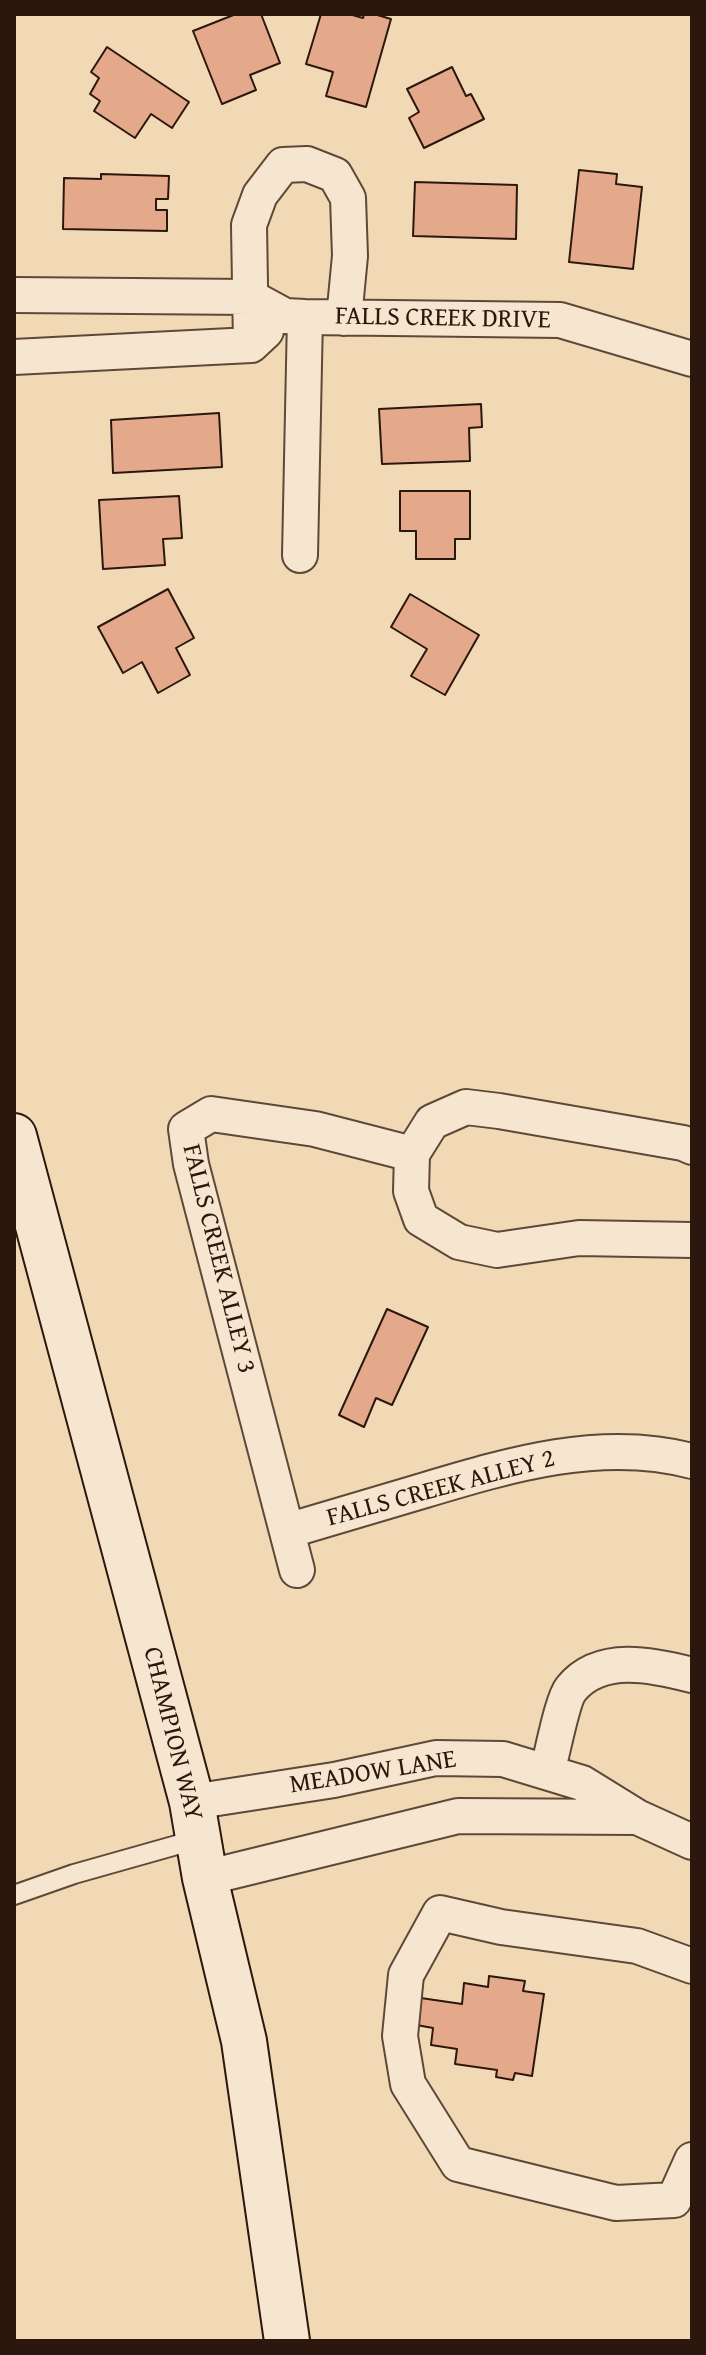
<!DOCTYPE html>
<style>
body{margin:0}
#map{position:relative;width:706px;height:2355px;overflow:hidden;background:#f2d9b5;font-family:"Gentium Book Plus",serif}
canvas{display:block}
.frame{position:absolute;inset:0;border:16px solid #2c170e;pointer-events:none}
</style>
<div id="map">
<canvas width="706" height="2355"></canvas>
<div class="frame"></div>
</div>
<script>
const g = document.querySelector('canvas').getContext('2d');
g.lineJoin = 'round';
function fill(path, color) {
  g.fillStyle = color;
  g.fill(path, 'evenodd');
}
function strokePath(path, color, width, dash) {
  g.strokeStyle = color;
  g.lineWidth = width;
  g.lineCap = dash ? 'butt' : 'round';
  g.setLineDash(dash || []);
  g.stroke(path);
}
function label(font, color, halo, rows, align = 'center') {
  g.font = font + ' "Gentium Book Plus",serif';
  g.lineWidth = 6;
  g.setLineDash([]);
  g.textBaseline = 'middle';
  g.strokeStyle = halo;
  g.fillStyle = color;
  for (const [text, x, y, turn = 0] of rows) {
    g.save();
    g.translate(x, y);
    g.rotate((+turn || 0) * Math.PI / 180);
    g.textAlign = isNaN(turn) ? turn : align;
    if (halo) g.strokeText(text, 0, 0);
    g.fillText(text, 0, 0);
    g.restore();
  }
}
const building = new Path2D(`
 M236,14H261L280,63L250,75L256,90L222,104L193,31Z
 M321,14H349L363,18L364,14H374L391,19L366,107L326,96L333,72L306,64Z
 M107,47L189,102L172,128L151,114L135,138L94,111L100,101L90,94L99,78L91,72Z
 M452,67L466,96L471,94L484,119L424,148L409,118L419,112L407,89Z
 M579,170L617,174L616,184L642,187L633,269L569,262Z
 M101,174L169,176L168,199H156V210H167V231L63,229L64,178L101,179Z
 M415,182L517,185L516,239L413,236Z
 M481,404L482,427L469,428L470,461L382,464L379,409Z
 M219,413L222,467L113,473L111,420Z
 M400,491H470V539H455V559H416V531H400Z
 M179,496L182,538L163,539L165,565L103,569L99,500Z
 M168,589L194,638L176,648L190,675L158,693L142,662L123,673L98,627Z
 M410,594L479,635L445,695L411,676L427,649L391,627Z
 M387,1309L428,1327L392,1405L376,1398L364,1427L339,1415Z
 M489,1976L525,1981L523,1991L544,1994L532,2076L515,2073L513,2080L496,2077L497,2070L455,2064L457,2049L431,2045L433,2028L411,2024L414,1997L462,2004L464,1983L488,1987Z`);
const lane = new Path2D(`
 M14,1895L74,1874L198,1839`);
const street = new Path2D(`
 M14,295L250,297L285,316L305,317L560,320L692,359
 M251,345L249,225L260,195L283,165L307,164L335,175L348,198L350,256L344,318
 M14,357L251,345L266,331
 M300,555L305,317
 M692,1147L683,1143L499,1111L466,1107L432,1122L412,1154L411,1191L421,1219L459,1242L497,1250L579,1238L692,1240
 M287,1531C332,1518 377,1504 422,1491C509,1465 601,1437 692,1461
 M297,1570L191,1164L186,1129L211,1114L315,1129L412,1154
 M547,1772C552,1756 562,1700 571,1689C600,1653 653,1665 692,1675
 M192,1802L334,1780L436,1758L503,1759L582,1783L637,1817L692,1842
 M205,1878L458,1816L637,1817
 M692,1966L637,1946L501,1927L440,1913L406,1975L400,2036L408,2084L458,2164L616,2203L674,2200L692,2160`);
const secondary = new Path2D(`
 M14,1136L192,1802L205,1878L244,2041L287,2341`);
const streetNames = [
 ["FALLS CREEK DRIVE",443,319,1],
 ["FALLS CREEK ALLEY 3",218,1259,76],
 ["FALLS CREEK ALLEY 2",441,1489,-15],
 ["CHAMPION WAY",172,1734,76],
 ["MEADOW LANE",373,1773,-9]
];
fill(building, '#e4a98a');
strokePath(building, '#2c170e', 2);
strokePath(lane, '#5e4838', 22);
strokePath(street, '#5e4838', 38);
strokePath(secondary, '#2c170e', 48);
strokePath(lane, '#f7e6cf', 18);
strokePath(street, '#f7e6cf', 34);
strokePath(secondary, '#f7e6cf', 44);
label('26px', '#2c170e', '#f7e6cf', streetNames);
</script>
